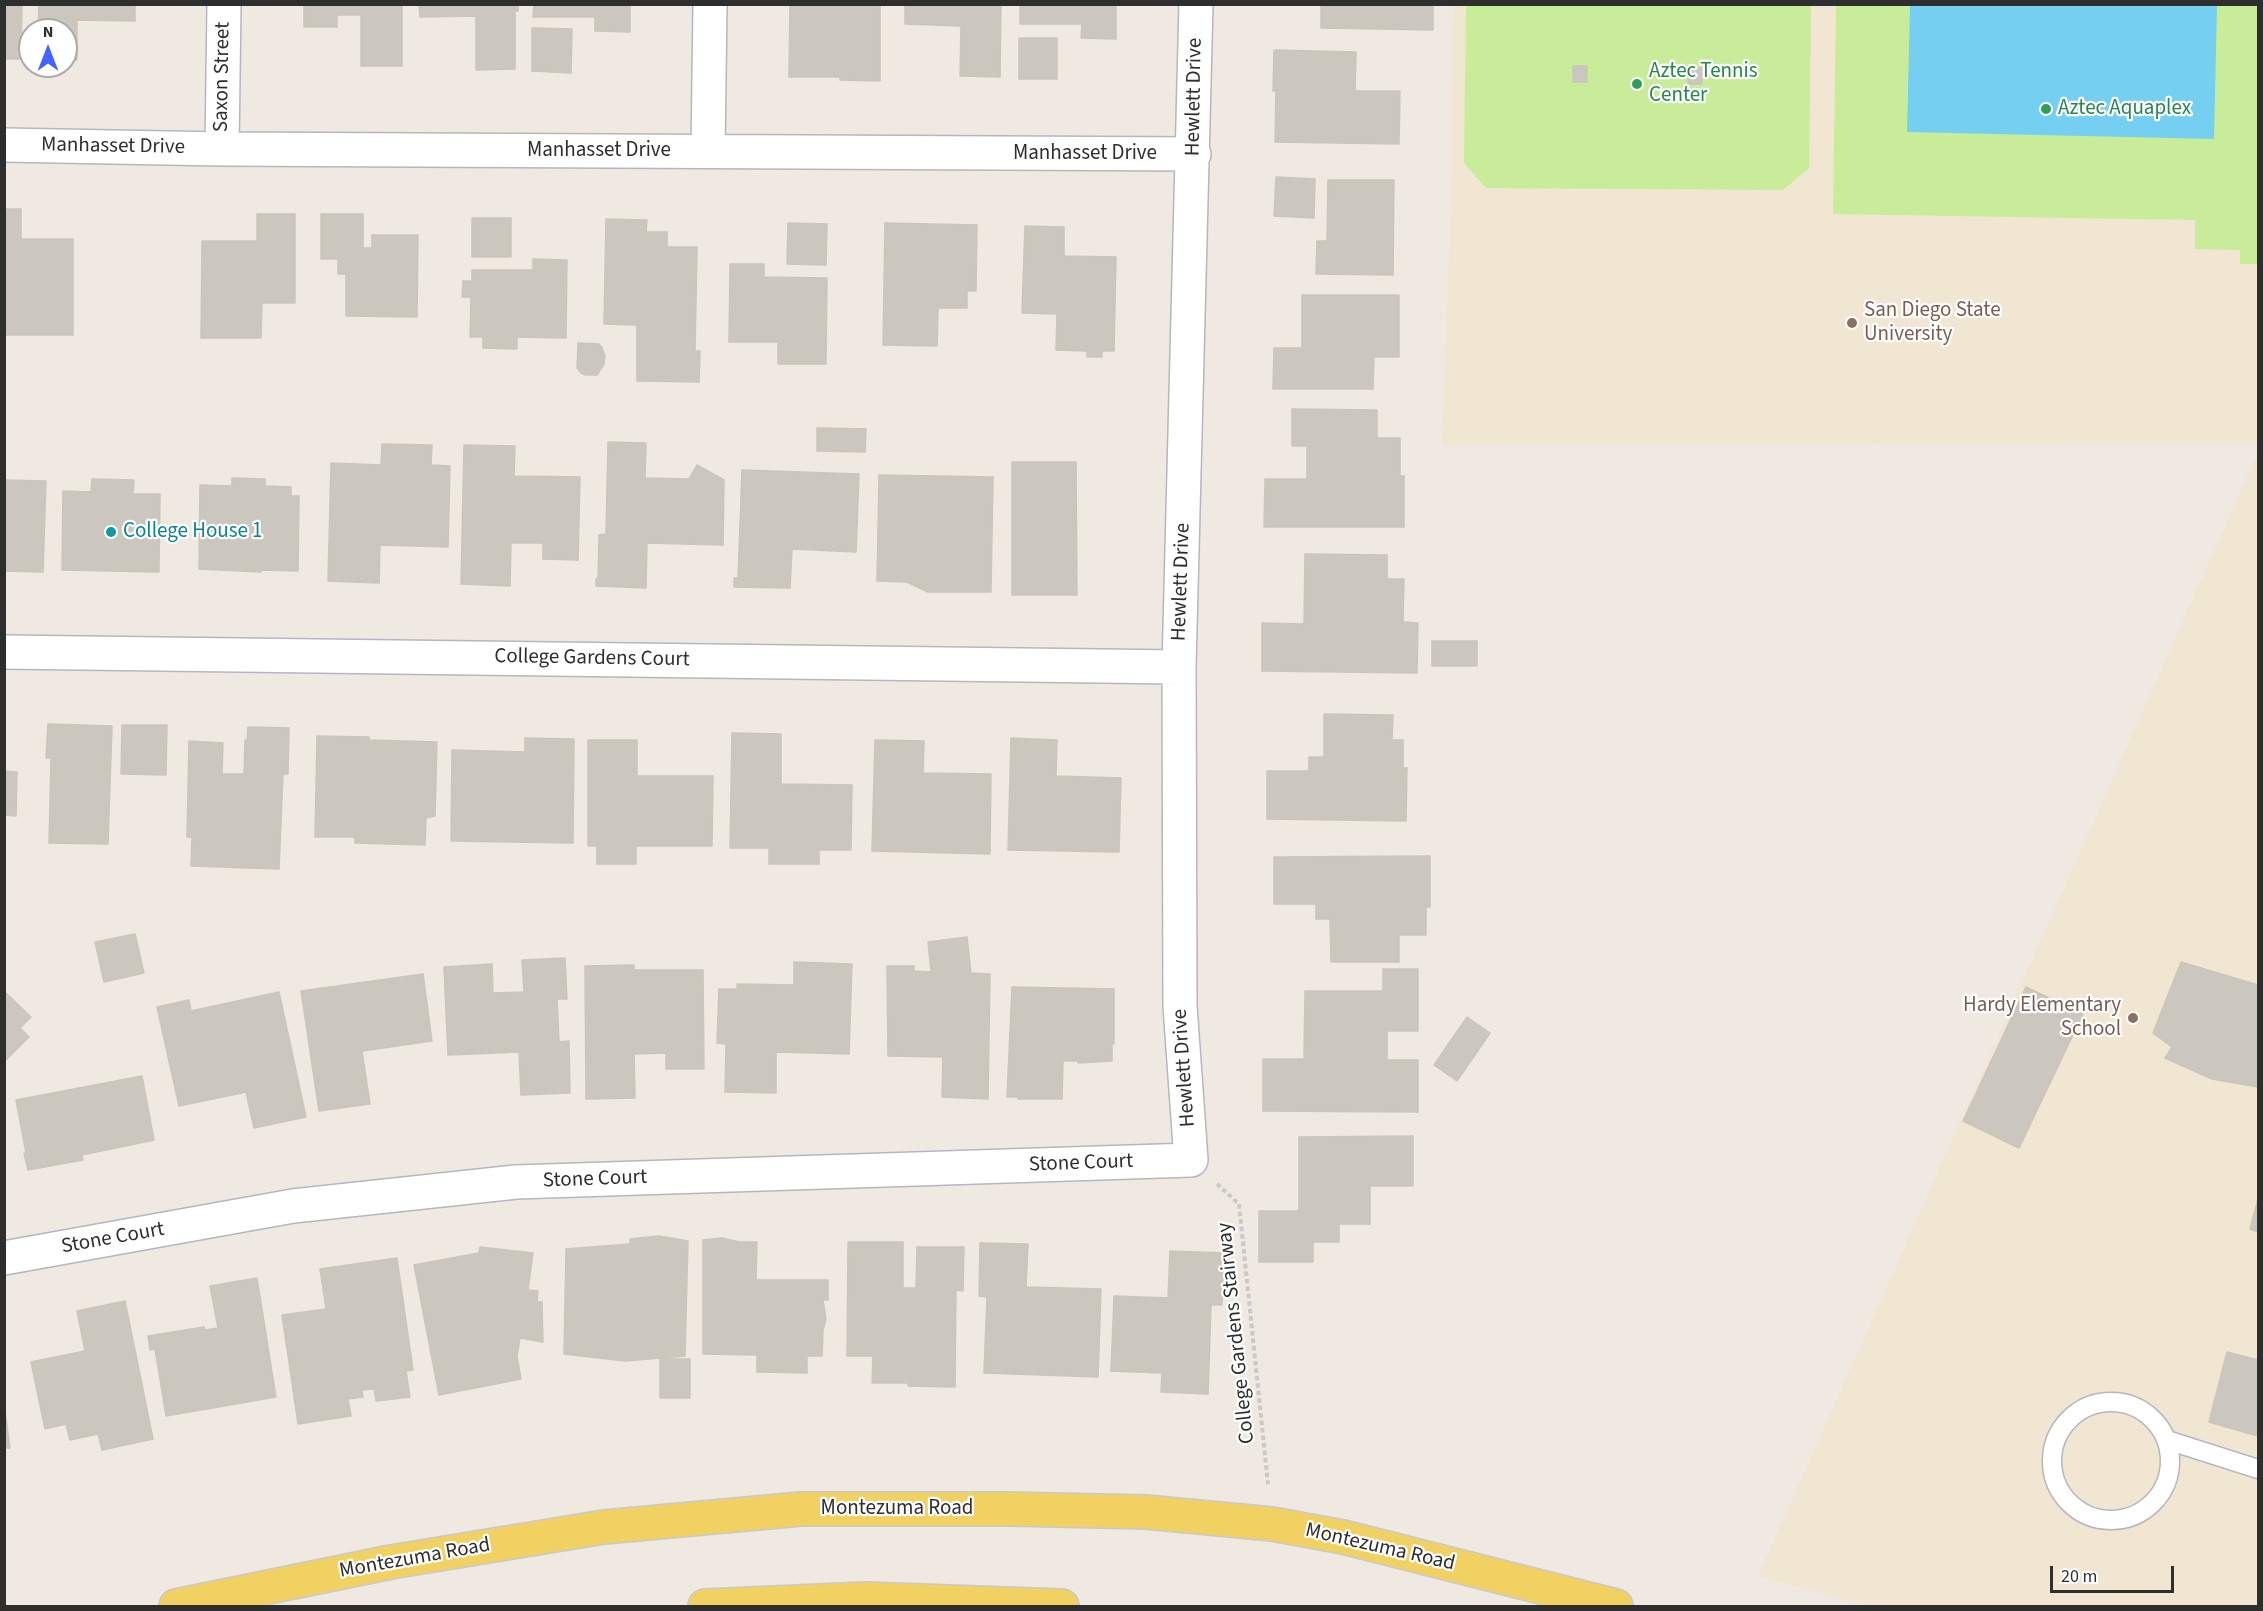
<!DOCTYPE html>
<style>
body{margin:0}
#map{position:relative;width:2263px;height:1611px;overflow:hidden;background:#efe9e1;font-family:"Source Sans 3",sans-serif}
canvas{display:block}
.frame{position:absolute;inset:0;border:6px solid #2e2e2e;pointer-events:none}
.north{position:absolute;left:18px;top:18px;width:60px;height:60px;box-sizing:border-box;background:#fff;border:2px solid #ababab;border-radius:50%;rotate:0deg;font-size:16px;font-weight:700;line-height:24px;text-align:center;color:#2e2e2e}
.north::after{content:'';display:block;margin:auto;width:21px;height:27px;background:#4264fb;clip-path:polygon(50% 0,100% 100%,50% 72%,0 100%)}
.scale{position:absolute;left:2050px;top:1566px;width:124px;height:27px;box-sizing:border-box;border:3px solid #2e2e2e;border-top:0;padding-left:8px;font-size:18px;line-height:21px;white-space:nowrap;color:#2e2e2e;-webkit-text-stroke:4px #fff;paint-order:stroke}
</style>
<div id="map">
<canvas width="2263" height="1611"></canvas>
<div class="frame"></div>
<div class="north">N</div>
<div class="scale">20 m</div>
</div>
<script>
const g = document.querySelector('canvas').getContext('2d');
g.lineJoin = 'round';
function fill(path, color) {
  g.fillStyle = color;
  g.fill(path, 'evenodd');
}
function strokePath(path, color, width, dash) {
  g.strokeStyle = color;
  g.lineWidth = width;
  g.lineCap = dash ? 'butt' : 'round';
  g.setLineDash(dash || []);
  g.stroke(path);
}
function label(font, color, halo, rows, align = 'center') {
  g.font = font + ' "Source Sans 3",sans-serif';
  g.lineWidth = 4.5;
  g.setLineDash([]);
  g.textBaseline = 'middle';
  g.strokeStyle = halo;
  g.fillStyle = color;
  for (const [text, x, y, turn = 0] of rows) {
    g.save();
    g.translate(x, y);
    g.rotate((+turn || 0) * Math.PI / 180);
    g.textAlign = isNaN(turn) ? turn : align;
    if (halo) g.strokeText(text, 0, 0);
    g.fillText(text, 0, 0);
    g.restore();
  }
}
const education = new Path2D(`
 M1453,5H2258V443L1442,445L1451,203Z
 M2258,455V1606H1868L1758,1576L2255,459Z`);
const pitch = new Path2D(`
 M1466,5H1811L1809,168L1783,190L1486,188L1464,163Z
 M1836,5H2258V264H2240V250L2195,249V220L1833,214Z`);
const water = new Path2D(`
 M1910,5H2217L2214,139L1907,132Z`);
const building = new Path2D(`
 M4,4H22L21,59H4Z
 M39,4H135V21L77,20V60H66V30H38Z
 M304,4H402V66H361V15H337V27H304Z
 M419,4H518V11H515V69L476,70V16L420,17Z
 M534,4H630V32L595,31V17H533Z
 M790,4H880V81L840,80V77H789Z
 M905,4H1001L1000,77L960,76L961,26L905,24Z
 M1020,4H1116V39L1081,38L1082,24H1020Z
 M1321,4H1433V30L1321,28Z
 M532,28L572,29L571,73L532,71Z
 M1019,38H1057V79H1019Z
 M1274,50L1356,52L1355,91H1400L1399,144L1275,142L1276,91H1273Z
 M1573,66H1587V82H1573Z
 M1688,67L1702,68V84H1688Z
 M1276,177L1315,179L1314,218L1274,216Z
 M1328,180H1394L1393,275L1316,274L1317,241H1327Z
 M4,209H21V239H73V335H4Z
 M257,214H295V303H262L261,338H201L202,241H257Z
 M321,214H363V248H372V235H418L417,317L346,316V274H338V259H321Z
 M472,218H511V257H472Z
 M606,219L647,220L646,232H667V247H697L695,351H700L699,382L637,381V325L604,324Z
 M788,223L827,224L826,265L787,264Z
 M885,223L977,225L976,291H967V308H938L937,346L883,345Z
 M1025,226L1064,227V256L1116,257L1114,351H1102V357H1087V351L1056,350L1057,314L1022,313Z
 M533,259L567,260L566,338L517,337V349L483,348V337H470L471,297H462L463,281H472V270H533Z
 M730,264H764V277L827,278L826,364H778V342H729Z
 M1302,295H1399V357H1374L1373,389H1273L1274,348H1302Z
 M578,343L599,344L602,348L605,356L604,364L597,375H586L581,373L577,368Z
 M1292,409L1377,410V438H1400V476H1404V527H1264L1265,479H1307V446H1292Z
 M817,428L866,429L865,452L817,451Z
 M608,442L646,443L645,478L689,479L697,465L724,480L723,545L647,543L646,588L596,586V579H598L599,535L606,534Z
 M382,444L432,445L431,465L450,466L448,547L380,545L379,583L328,581L331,463L381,465Z
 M464,445L515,446L514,476L580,477L578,560L543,559V543H511L510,586L461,584Z
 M1012,462H1076L1077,595H1012Z
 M742,470L859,474L856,552L792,549L790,588L734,587V578H738Z
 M879,475L993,477L991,592H928L907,582L877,581Z
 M232,478L265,479V486L291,487V496H299L298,571L261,570V572L199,569L200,485L232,486Z
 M92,479L134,480L133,494H160L159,572L62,570L63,491L91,492Z
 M4,480L46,481L43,572L4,571Z
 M1305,554L1387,555V579H1404L1403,622L1418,623L1417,673L1262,671V623L1304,624Z
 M1432,641H1477V666H1432Z
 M1324,714L1393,715L1392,740H1403V768H1407L1406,821L1267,819V771H1309V757H1324Z
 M48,724L112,726L108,844L49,843L51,758H46Z
 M122,725H167L166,775L121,774Z
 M248,727L289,728L288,774H283L279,869L191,866L192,837H187L189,741L223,743L222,774H244L245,740H247Z
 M4,730L5,771L17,772L16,816L4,815Z
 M732,733L781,734V784L852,785L851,850H819V864H769V848H730Z
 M317,736L369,737V740L437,742L435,816L426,818L425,845L355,843V837H315Z
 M525,738L574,739L573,843L451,841L452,750L525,752Z
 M1011,738L1057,740L1056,776L1121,778L1119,852L1008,850Z
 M588,740H637V776H713L712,846H636V864H597V846H588Z
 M875,740L924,741L923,773L991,774L990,854L872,851Z
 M1430,856V907H1426V935H1399V962H1331L1330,919H1316V904H1274V857Z
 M135,934L144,973L104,982L95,942Z
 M967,937L971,973L990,974L988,1099L942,1097L943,1057L888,1056L887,966H914V971L931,972L928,942Z
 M565,958L567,999H557L559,1042L569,1041L570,1093L521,1095L519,1052L448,1055L444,967L492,964L493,993L524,992L522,960Z
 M794,962L852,964L849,1054L776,1052V1093L725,1092L726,1044L717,1043L719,989H737V984L794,985Z
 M2181,962L2258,985V1087L2212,1079L2165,1058L2172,1047L2153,1033Z
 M634,965V970H703L704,1069H666V1053L634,1054L635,1098L586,1099L585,966Z
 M1383,969H1418V1031H1387V1060H1418V1112L1263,1111V1059H1304L1305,991H1383Z
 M423,974L432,1041L362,1051L370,1104L319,1111L301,991Z
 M1012,987L1114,989V1044L1112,1043V1061L1078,1063V1061H1063L1062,1099H1018V1097H1007Z
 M2026,987L2083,1014L2019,1148L1963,1121Z
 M4,991L31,1017L20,1028L29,1037L4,1062Z
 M279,992L306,1117L254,1128L246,1092L179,1106L157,1007L189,1000L191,1011Z
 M1467,1017L1490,1033L1457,1081L1434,1065Z
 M142,1076L154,1140L82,1155L83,1160L28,1170L24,1153H26L16,1100Z
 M1413,1136V1186H1370V1224H1339V1242H1313V1262H1259V1211H1299V1137Z
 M2258,1199V1232L2250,1229Z
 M659,1236L688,1241L685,1356L625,1361L564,1354L566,1249L630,1244V1239Z
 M722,1238L739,1242H757L756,1280H828V1300H823L826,1319L823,1330L822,1356H807V1373L757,1372V1355L703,1354V1240Z
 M848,1242H903V1288H916L917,1247H964L963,1291L956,1290L955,1387L908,1386V1383H872L873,1356H847Z
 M980,1243L1028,1244L1026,1287L1101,1289L1098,1377L984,1373L987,1297L979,1296Z
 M480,1247L533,1253L528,1290L538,1291L537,1302H542L543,1342L520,1338L517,1356L521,1379L439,1395L414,1265L479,1253Z
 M1170,1251L1224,1253L1222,1305H1211L1208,1394L1161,1392L1162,1373L1111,1371L1114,1296L1168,1298Z
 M397,1258L413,1370L406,1371L410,1397L376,1401L374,1389L362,1390L363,1397L348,1399L351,1416L298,1424L282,1315L326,1309L320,1269Z
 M257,1278L276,1397L166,1416L155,1349L150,1350L148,1336L204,1327L205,1330L218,1328L210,1286Z
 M125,1301L153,1439L102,1450L98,1434L70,1440L66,1424L45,1429L31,1362L85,1351L77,1311Z
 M2227,1352L2258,1360V1436L2209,1422Z
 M660,1359H690V1398H660Z
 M4,1404L10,1448H4Z`);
const path = new Path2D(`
 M1217,1184L1239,1204L1268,1484`);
const lane = new Path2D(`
 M2052 1461a59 59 0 1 1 118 0a59 59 0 1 1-118 0Z
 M2167,1440L2258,1469`);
const street = new Path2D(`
 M4,145L222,149L1194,154
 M222,149L224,4
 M708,151L710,4
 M4,652L1179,667
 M4,1258L293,1206L516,1182L1191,1160L1180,1006L1179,667L1196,4`);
const primary = new Path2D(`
 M176,1606L391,1562L604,1527L801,1509H1010L1146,1512L1272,1524L1343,1537L1616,1606
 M705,1606L865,1599L1062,1606`);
const markers = [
 [1637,84,6,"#2e9e5b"],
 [2046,109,6,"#2e9e5b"],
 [1852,323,6,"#8d6e63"],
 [111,532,6,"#0f9aa8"],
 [2133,1018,6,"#8d6e63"]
];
const leisureNames = [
 ["Aztec Tennis",1649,72],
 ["Center",1649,96],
 ["Aztec Aquaplex",2058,109]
];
const streetNames = [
 ["Saxon Street",223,77,-89],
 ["Hewlett Drive",1195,97,-89],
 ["Manhasset Drive",113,147,1],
 ["Manhasset Drive",599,151],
 ["Manhasset Drive",1085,154],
 ["Hewlett Drive",1182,582,-88],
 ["College Gardens Court",592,659,1],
 ["Hewlett Drive",1185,1068,-94],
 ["Stone Court",1081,1164,-2],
 ["Stone Court",595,1180,-2],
 ["Stone Court",113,1239,-10],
 ["College Gardens Stairway",1237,1333,-96],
 ["Montezuma Road",897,1509],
 ["Montezuma Road",1380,1548,13],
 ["Montezuma Road",415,1559,-10]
];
const educationNames = [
 ["San Diego State",1864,311],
 ["University",1864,335],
 ["Hardy Elementary",2121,1006,"right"],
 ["School",2121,1030,"right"]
];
const cultureNames = [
 ["College House 1",123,532]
];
fill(education, '#f0e6d1');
fill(pitch, '#c9ec9a');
fill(water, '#75cff0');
fill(building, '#cbc7bf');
strokePath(building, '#cbc5ba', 1.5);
strokePath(lane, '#b4b7c1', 21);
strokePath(street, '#b4b7c1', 36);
strokePath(primary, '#c9c9c9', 36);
strokePath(path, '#c9c9c9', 4, [4.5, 3]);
strokePath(lane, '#fff', 18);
strokePath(street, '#fff', 33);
strokePath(primary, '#f2d163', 33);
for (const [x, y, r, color] of markers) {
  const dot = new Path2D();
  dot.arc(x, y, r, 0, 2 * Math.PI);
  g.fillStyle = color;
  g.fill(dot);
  strokePath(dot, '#fff', 2);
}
label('21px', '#27864d', '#fff', leisureNames, 'left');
label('21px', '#2e2e2e', '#fff', streetNames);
label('21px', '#785e54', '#fff', educationNames, 'left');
label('21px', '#0d838f', '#fff', cultureNames, 'left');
</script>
